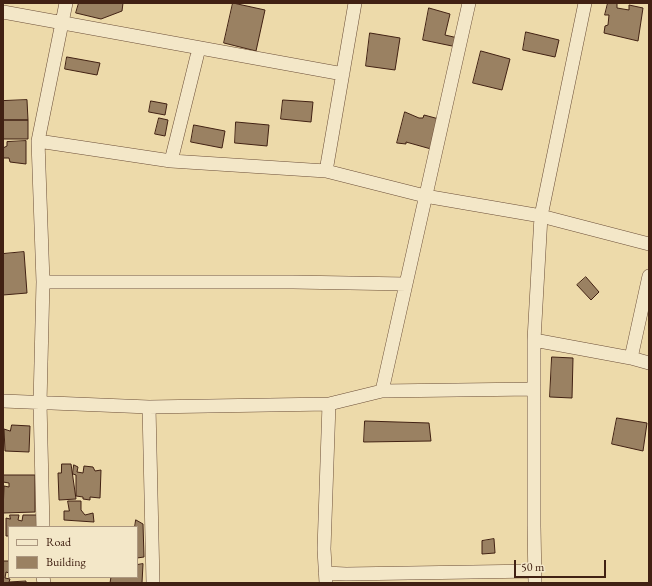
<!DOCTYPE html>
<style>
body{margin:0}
#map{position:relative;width:652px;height:586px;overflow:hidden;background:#eddaaa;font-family:"EB Garamond",serif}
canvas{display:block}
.frame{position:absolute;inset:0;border:4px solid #412113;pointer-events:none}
.legend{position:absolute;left:8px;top:526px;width:130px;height:52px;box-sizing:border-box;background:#f3e7c8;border:1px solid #ac9880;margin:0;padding:5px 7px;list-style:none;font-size:12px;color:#412113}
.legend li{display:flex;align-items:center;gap:8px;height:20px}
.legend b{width:20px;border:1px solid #ac9880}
.scale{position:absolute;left:514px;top:560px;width:92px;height:18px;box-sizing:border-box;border:2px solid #412113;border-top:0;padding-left:5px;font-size:12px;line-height:14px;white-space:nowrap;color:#412113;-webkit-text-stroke:3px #f3e7c8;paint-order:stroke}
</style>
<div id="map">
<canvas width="652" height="586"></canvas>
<div class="frame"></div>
<ul class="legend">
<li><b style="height:5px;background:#f3e7c8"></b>Road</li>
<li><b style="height:11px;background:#9a8162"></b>Building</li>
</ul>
<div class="scale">50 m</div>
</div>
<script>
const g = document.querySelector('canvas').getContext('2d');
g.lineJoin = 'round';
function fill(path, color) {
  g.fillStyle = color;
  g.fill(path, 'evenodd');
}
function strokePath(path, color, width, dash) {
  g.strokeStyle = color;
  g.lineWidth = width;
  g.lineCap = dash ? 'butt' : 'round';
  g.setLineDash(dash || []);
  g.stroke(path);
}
const building = new Path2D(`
 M79,3H123L122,11L101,19L76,13Z
 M233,3L265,10L256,51L224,43Z
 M608,3H617V8L629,10V5L643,8L638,41L604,33L605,26L608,25L609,15H605Z
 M429,8L450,14L445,35L458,38L457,47L423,40Z
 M526,32L559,40L555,57L523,50Z
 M370,33L400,38L395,70L366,66Z
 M481,51L510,59L502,90L473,83Z
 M67,57L100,63L97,75L65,69Z
 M27,100L28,120H3V101Z
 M283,100L313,102L311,122L281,119Z
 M151,101L167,104L165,115L149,112Z
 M405,112L419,118H423L424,115L439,119L431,149L406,142V144L397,143Z
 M159,118L168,120L165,136L155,134Z
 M3,120H28V139H3Z
 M236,122L269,125L267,146L235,143Z
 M194,125L225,131L222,148L191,142Z
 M26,141V164L10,162L9,158H3V148L7,146V142Z
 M24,252L27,293L3,295V254Z
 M586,277L599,292L591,300L577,285Z
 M552,357L573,358L572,398L550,397Z
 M617,418L647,423L643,451L612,444Z
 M365,421L429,423L431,441L364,442Z
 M12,425L30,426L29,452L5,451L4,429L10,431Z
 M62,464H71L76,499L59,500L58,473H61Z
 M74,465L78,467L77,472L83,473L84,466L93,467L95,471L101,470L100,498L90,497V500L83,499V497L76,496V475L73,474Z
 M3,475H35V512L3,513L4,486L9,487V483L3,482Z
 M68,501H81V510L85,515L93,513L94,522L64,520V511H69Z
 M10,515H19L18,520L22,521L23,515H38L39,527H9V536H6V518L10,519Z
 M136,520L143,524L144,557L137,558V527H135Z
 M494,539L495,553L482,554V541Z
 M3,561H9V573L6,572L5,578L10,579L9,582L26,581V583H3Z
 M143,564L142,583H110L111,577H137V565Z`);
const minor = new Path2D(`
 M3,12L343,74
 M38,141L171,161L326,171L425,196L541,216L649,244
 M171,161L199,48
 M326,171L355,3
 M43,282H293L406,284
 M534,340L631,358L649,363
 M631,358L649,276
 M382,391L469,3
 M3,401L149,407L329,404L382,391L533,389
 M149,407L153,583
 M43,527L40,403L43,282L38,141L66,3
 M325,573L346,574L535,571
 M43,577L44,583
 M326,583L324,549L329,404
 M535,583L534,526V340L541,216L585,3`);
fill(building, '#9a8162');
strokePath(building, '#412113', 1);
strokePath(minor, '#6c4f39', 14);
strokePath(minor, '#f3e7c8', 13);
</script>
